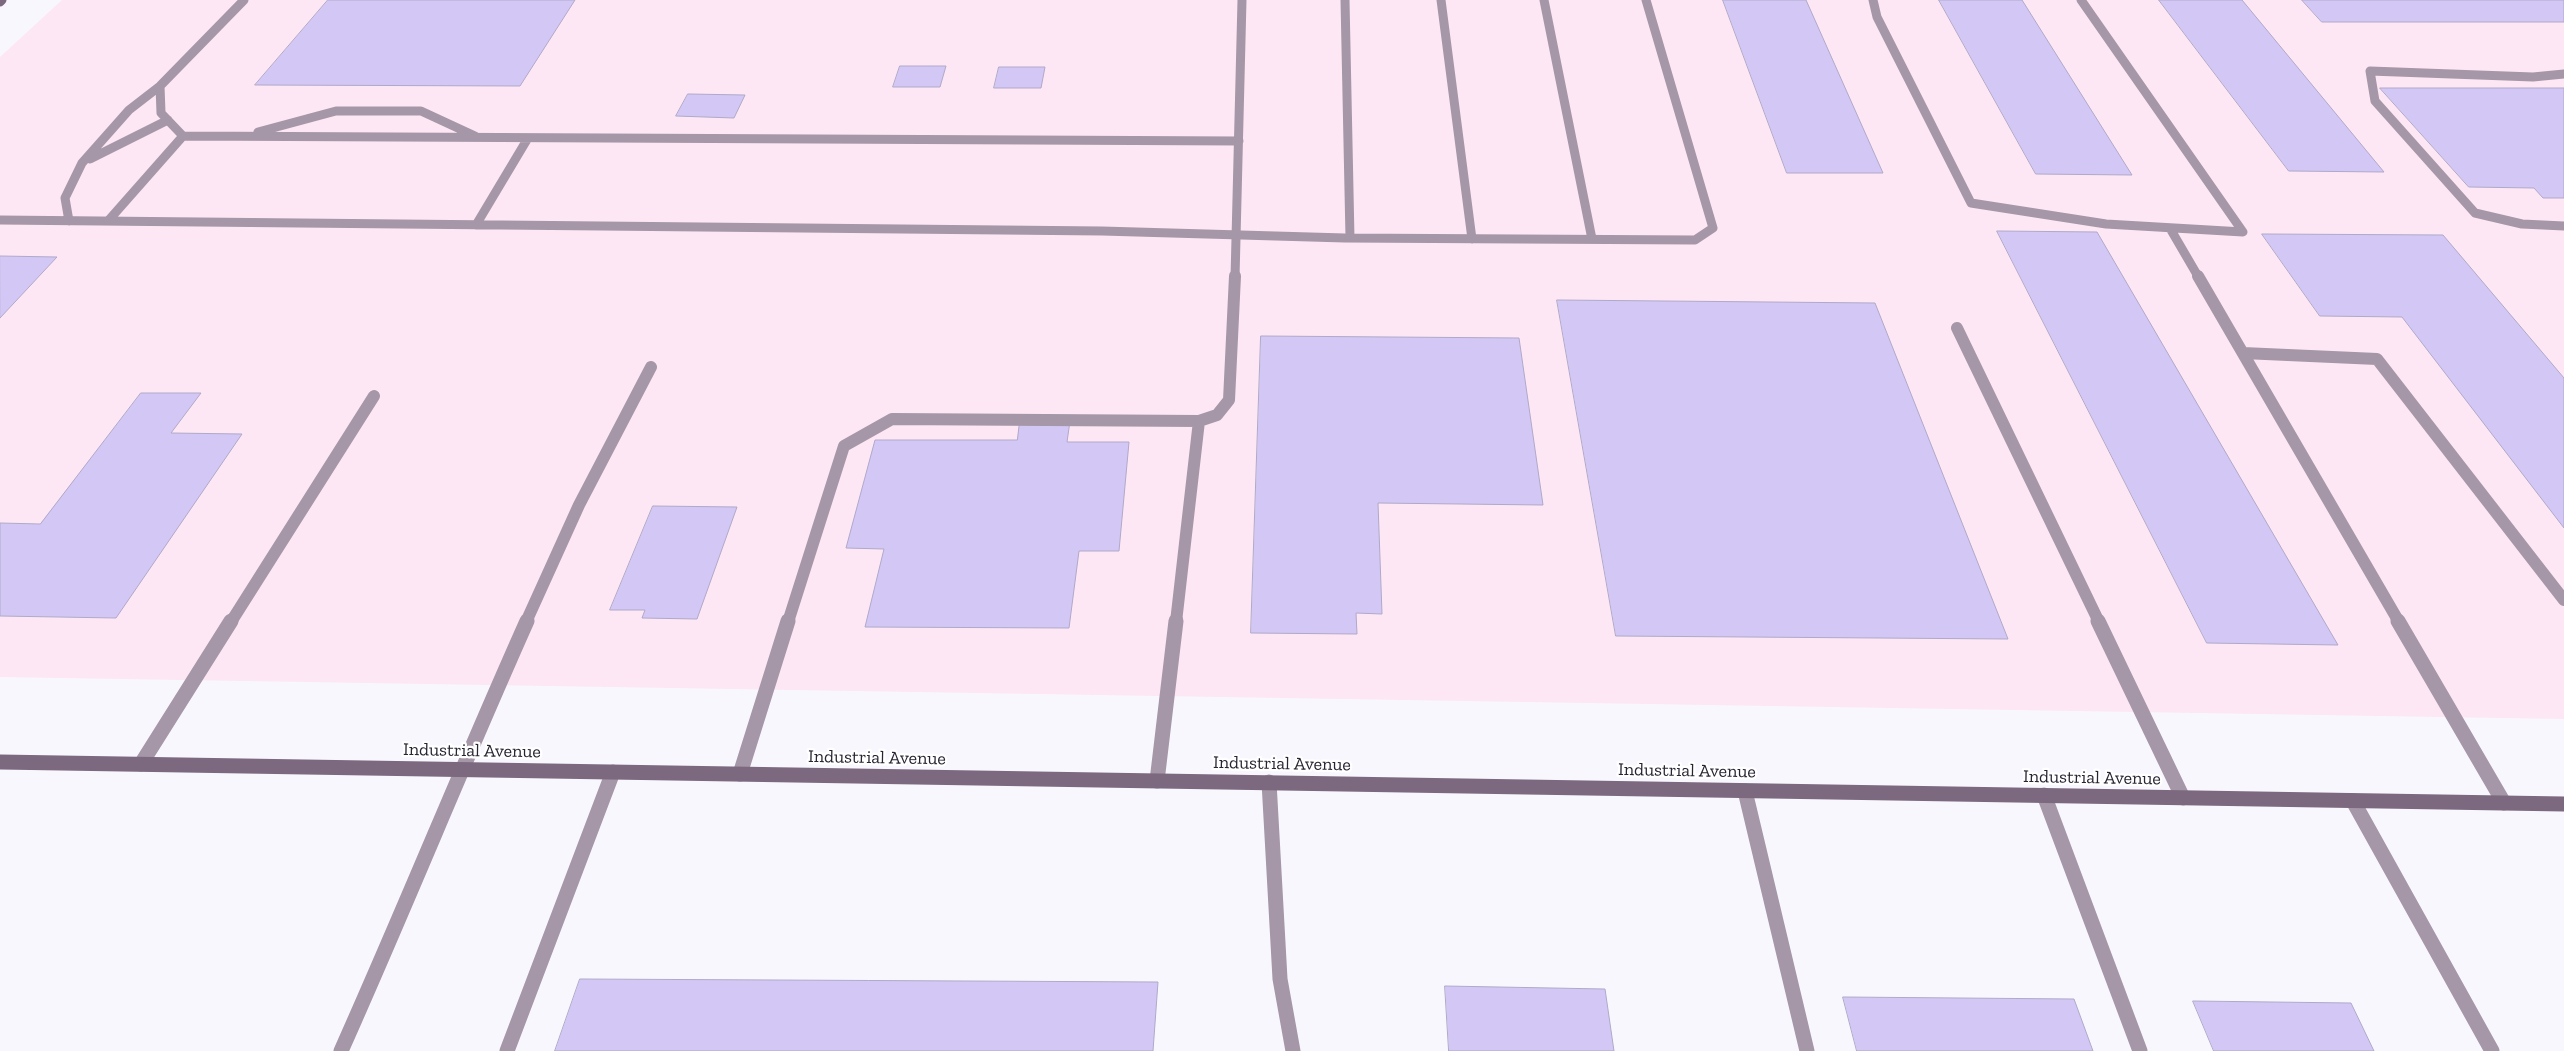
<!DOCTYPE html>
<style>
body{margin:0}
canvas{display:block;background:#f8f7fe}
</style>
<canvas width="2564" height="1051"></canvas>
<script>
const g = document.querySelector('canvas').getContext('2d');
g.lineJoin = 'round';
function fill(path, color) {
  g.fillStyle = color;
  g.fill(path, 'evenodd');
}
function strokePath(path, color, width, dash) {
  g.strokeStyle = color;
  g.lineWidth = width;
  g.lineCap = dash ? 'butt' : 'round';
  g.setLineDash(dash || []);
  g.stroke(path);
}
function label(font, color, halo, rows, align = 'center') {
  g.font = font + ' "Zilla Slab",serif';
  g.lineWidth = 4.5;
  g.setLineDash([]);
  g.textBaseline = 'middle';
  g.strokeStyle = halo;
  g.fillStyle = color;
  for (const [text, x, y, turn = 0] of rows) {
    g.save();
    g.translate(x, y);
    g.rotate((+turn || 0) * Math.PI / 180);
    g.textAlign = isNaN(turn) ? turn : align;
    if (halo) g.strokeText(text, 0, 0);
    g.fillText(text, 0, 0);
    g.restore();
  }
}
const industrial = new Path2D(`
 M62,0H2564V719L0,677V57Z`);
const building = new Path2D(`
 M328,0H575L520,86L255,85Z
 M1723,0H1806L1883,173H1787Z
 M1939,0H2022L2132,175L2036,174Z
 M2159,0H2242L2384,172L2289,171Z
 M2302,0H2564V22H2322Z
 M900,66H946L940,87H893Z
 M999,67H1045L1041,88H994Z
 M2380,88H2564V198H2543L2534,188L2469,187Z
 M688,94L745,95L734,118L676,116Z
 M1997,231L2097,232L2338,645L2207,643Z
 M2262,234L2443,235L2564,378V528L2402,317L2320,316Z
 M0,256L57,257L0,318Z
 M1557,300L1875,303L2008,639L1616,636Z
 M1261,336L1519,338L1543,505L1378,503L1382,614L1356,613L1357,634L1251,633Z
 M141,393H201L171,433L242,434L116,618L0,616V523L40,524Z
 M1020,421H1070L1067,442H1129L1119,551H1079L1069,628L865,627L884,549L846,548L875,440H1017Z
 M653,506L737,507L697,619L642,618L645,610H610Z
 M580,979L1158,982L1153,1051H555Z
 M1445,986L1605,989L1614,1051H1449Z
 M1843,997L2074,999L2093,1051H1857Z
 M2193,1001L2351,1003L2374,1051H2214Z`);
const serviceFar2 = new Path2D(`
 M1345,0L1350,238
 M1441,0L1472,239
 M1544,0L1592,239
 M1873,0L1877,17L1971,203L2106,224L2243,232L2081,0
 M2564,74L2533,77L2370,71L2375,101L2475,213L2522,224L2564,226
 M160,86L161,113L183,136L1239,141
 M258,132L336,111H421L475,136
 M90,159L168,120
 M0,220L1102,231L1345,238L1695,240L1713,228L1646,0
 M69,221L65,198L82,163L129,110L160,86L244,0
 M108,221L183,136
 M476,225L528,138
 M2171,230L2199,278
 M1235,278L1242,0`);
const serviceFar1 = new Path2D(`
 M2198,276L2399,622
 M1957,328L2099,622
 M2243,353L2377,359L2564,600
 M1199,421L1217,415L1229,400L1235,276
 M231,622L374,396
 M526,622L579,505L651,367
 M788,622L844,446L892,419L1199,421L1176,622`);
const service = new Path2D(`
 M2098,621L2183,798
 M2398,621L2504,803
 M141,764L231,621
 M740,774L788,621
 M1157,781L1176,621
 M1269,782L1280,979L1293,1051
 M1745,791L1807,1051
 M2044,795L2140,1051
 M2353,801L2492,1051
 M341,1051C405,908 463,764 527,621
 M507,1051L613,772`);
const secondaryFar1 = new Path2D(`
 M0,2L2,0`);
const secondary = new Path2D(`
 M0,762L2564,804`);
const streetNames = [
 ["Industrial Avenue",472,751,1],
 ["Industrial Avenue",877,758,1],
 ["Industrial Avenue",1282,764,1],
 ["Industrial Avenue",1687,771,1],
 ["Industrial Avenue",2092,778,1]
];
fill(industrial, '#fde7f4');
fill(building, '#d3c8f5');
strokePath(building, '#b0a9c9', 1);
strokePath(serviceFar2, '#a597a7', 9);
strokePath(serviceFar1, '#a597a7', 12);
strokePath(service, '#a597a7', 15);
strokePath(secondaryFar1, '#7c697f', 9);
strokePath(secondary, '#7c697f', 15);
label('18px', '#282532', '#fff', streetNames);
</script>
